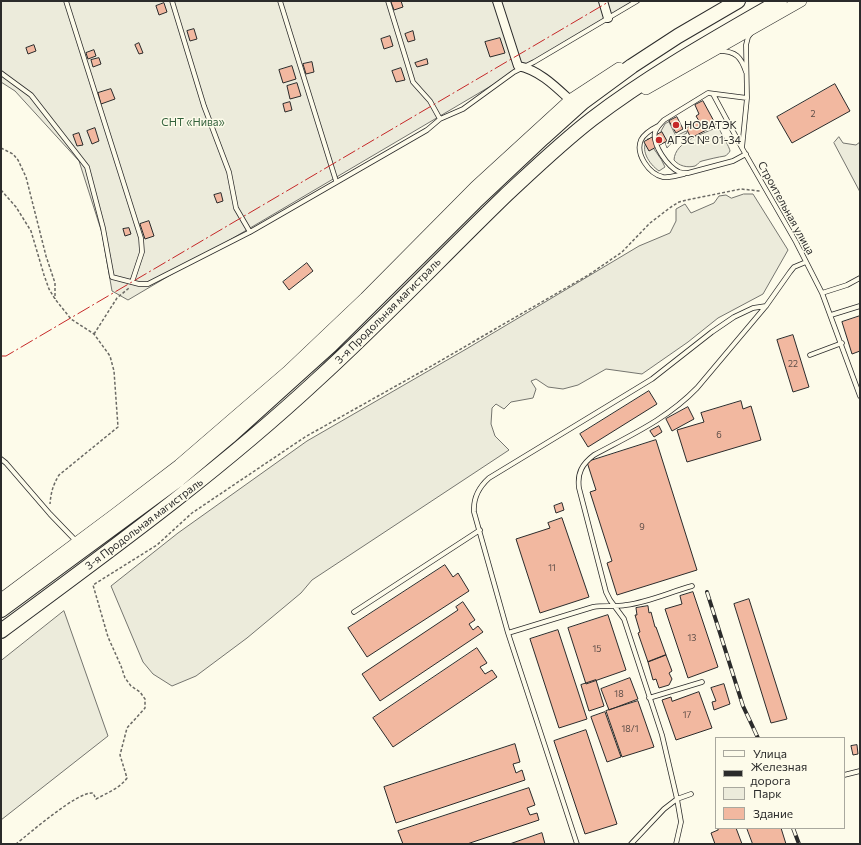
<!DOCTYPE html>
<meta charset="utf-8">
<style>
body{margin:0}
#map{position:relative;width:861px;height:845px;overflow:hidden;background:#fdfbea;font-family:Commissioner,sans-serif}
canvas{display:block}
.frame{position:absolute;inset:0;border:2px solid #2b2b2b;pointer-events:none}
.legend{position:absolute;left:715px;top:737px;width:130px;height:92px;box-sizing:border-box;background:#fdfbea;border:1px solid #a9a89e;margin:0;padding:5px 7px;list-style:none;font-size:12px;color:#2b2b2b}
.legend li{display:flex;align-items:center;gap:8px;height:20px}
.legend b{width:20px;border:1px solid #a9a89e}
</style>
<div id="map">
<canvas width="861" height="845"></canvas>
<div class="frame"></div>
<ul class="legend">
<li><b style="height:5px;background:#fdfbea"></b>Улица</li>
<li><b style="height:5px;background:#2b2b2b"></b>Железная дорога</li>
<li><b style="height:11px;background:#ecebdb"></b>Парк</li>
<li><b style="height:11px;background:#f2b8a0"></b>Здание</li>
</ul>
</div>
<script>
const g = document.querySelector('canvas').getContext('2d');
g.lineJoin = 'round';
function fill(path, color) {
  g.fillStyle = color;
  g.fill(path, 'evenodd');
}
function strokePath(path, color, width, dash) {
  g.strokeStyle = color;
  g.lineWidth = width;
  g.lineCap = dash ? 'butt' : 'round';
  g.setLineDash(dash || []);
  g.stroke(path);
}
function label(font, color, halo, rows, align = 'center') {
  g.font = font + ' Commissioner,sans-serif';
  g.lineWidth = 3;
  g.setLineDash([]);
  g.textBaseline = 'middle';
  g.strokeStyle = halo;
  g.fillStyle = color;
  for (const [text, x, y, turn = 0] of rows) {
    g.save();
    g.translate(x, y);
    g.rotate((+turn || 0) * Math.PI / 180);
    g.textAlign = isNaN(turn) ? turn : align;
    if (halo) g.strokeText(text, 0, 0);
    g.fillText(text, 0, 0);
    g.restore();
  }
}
const green = new Path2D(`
 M1,1H635L128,300L112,291L102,233L79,161L15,91L1,82Z
 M669,122L676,136L686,131L687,133L674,140L667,148L661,131L665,124Z
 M718,127C720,131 730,148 730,151C729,153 727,155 725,156C718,157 710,159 702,161C698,162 699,164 695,166C687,168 679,166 674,160C675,141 703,134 718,127Z
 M839,137L843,143L856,145L860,142V192L834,143Z
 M648,139C652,149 661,156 665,167L659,171C649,164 639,149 648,139Z
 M744,194H753L788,250L763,294L718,318L688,342L642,374L606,369L578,385L563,389L548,387L536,379L531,381L536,389L533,398L511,402L504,409L496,404L492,408L491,424L495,436L509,450L312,580L301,593L247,638L196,676L172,686L153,674L143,662L111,586L178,533L307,441L468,348L639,246L670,233L676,221V209L685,204L691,213L714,203L719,196L726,195L731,198Z
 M64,611L108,736L1,820V661Z`);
const building = new Path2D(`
 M393,1H401L403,7L394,10L391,2Z
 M164,3L167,12L159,15L156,6Z
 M194,29L197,39L190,41L187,31Z
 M413,31L415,40L408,42L405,34Z
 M390,36L393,46L384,49L381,39Z
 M500,38L505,53L490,57L485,42Z
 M139,43L143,53L139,54L135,45Z
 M34,45L36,51L28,54L26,48Z
 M94,50L96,56L88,59L86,53Z
 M99,58L101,64L93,67L91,60Z
 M427,59L428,64L417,67L415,63Z
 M312,62L314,72L306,74L303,64Z
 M292,66L296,79L283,83L279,70Z
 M401,68L405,80L396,82L392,71Z
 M297,83L301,96L290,99L287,86Z
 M835,84L850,111L792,143L777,117Z
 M111,89L115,99L101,104L98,93Z
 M703,101L716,125L691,138L686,128L699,121L696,116L699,114L695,105Z
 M290,102L292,110L285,112L283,104Z
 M677,117L683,129L676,133L669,121Z
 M95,128L99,141L92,144L87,131Z
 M662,132L667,141L649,151L644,142Z
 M79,133L83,145L77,146L73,135Z
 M221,193L223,201L217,203L214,195Z
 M149,221L154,236L145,239L140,224Z
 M129,228L131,234L125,236L123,229Z
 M307,263L313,271L289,290L283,282Z
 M860,316V351L852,354L842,322Z
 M793,335L809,387L793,392L777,340Z
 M649,391L657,404L588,447L580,434Z
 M741,401L743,409L751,406L761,440L687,462L677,430L704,422L701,413Z
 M688,407L694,419L672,431L666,419Z
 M659,426L662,432L654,437L650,431Z
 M656,440L697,570L617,595L607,563L612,561L590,492L596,490L587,462Z
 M562,503L564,510L556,513L554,506Z
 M562,518L589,597L540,613L516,539L550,528L548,523Z
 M445,565L453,577L458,573L469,591L367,657L348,628Z
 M693,592L718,667L688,678L665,609L682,604L680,596Z
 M749,599L787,719L771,723L734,604Z
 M463,602L475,620L469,624L473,630L478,626L483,632L380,701L362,674L458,610L456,607Z
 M648,606L649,613L651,612L655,627H656L666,655L648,662L638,633L640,632L635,615H637L636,608Z
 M608,615L626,670L586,684L568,628Z
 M558,630L587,719L559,728L530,639Z
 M477,648L487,663L480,667L485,674L492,670L497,677L393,747L373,718Z
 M666,655L672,671L669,673L672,679L669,685L659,688L656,679L653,680L648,662Z
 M630,678L638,699L609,710L601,689Z
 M596,680L604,706L589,711L581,685Z
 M724,684L730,704L714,710L712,702L716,701L711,688Z
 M699,692L712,728L676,740L662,700L671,697L672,701Z
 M638,701L654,747L622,757L606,711Z
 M605,712L621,757L607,762L591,717Z
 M586,730L617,824L585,834L554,741Z
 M515,744L520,762L513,764L516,773L522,770L525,780L396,823L384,787Z
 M857,745L858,754L853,755L851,746Z
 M529,788L535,805L527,808L530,815L537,813L539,820L467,844H403L398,831Z
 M717,828H736L742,844H715L711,833L718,830Z
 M747,828H781L786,844H753Z
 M542,833L545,844H510Z`);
const path = new Path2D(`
 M1,148L13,154L18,160L26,177L46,256L55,283V299
 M1,190L16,207L31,231L44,275L49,289L55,299L71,319L94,334L110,356L114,371L118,427L59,475C53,485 51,492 50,504
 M94,334L117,298L129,288
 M16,844C30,833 78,791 93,793L96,799C107,793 120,788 127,778L120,755L127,728L145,708V699L140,692L131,686L125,678L121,666L108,637L93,585L157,545L192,513L305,437L428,368L590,274L622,252L650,223L671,207L679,202L687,200L741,189L760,191`);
const lane = new Path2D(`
 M66,1L141,238L142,252L132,282
 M172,1L204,106L229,172L236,208L250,232
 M280,1L336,181
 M388,1L413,82L430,101L440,119
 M751,33L748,37L746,45L747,98L742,148L796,242L822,293L860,396
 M719,51C736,51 741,57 746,72
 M1,73L31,95L87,167L103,228L112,277L139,284H148L250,232L427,130L440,119L463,109L514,72L534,62L637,1
 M713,94L742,148
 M658,126C652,129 644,134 641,140C635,154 649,174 663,177C669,178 678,175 684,174
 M746,154L733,161L688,173C685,173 682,173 679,172C668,167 652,145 655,132C657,127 661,123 664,120L708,93L747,98
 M822,293L847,285L860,278
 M831,315L860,306
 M810,355L842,343
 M1,459L6,463L50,514L76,541
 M354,612L480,530
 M508,633L593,607C604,605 615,607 626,605C649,602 670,592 692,586
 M649,698L702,682
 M844,775L860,771
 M577,844L508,633L474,512C473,498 479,487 489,478L652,379L712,332L734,317L753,308L766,306
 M631,844L664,809L677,799L691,794
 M676,844L681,822L677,799L662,735L624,619L610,600L606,592L579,488C577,473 582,464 594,455C631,435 667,419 697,388L766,306L790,272L794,267L806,262`);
const street = new Path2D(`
 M497,1L518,66C539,70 555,86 570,100
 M603,1L608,18`);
const secondary = new Path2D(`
 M646,89L801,1
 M1,599L115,514L179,465L230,421L287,372L365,298L475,187L570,100L619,68`);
const highway = new Path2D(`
 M1,610L179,479L229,437L331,345L475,202L543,138L583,102L632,66L678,36L738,1
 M1,631C109,551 218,472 317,380C382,321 442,257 505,196C533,170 561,143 592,119C651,74 716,38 780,1`);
const rail = new Path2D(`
 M707,592L743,706L758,738
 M793,828L799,844`);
const power = new Path2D(`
 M1,356H6L610,1`);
const markers = [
 [676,125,4,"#c62828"],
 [659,140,4,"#c62828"]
];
const numberNames = [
 ["2",813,114],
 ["22",793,364],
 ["6",719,435],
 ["9",642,527],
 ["11",552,568],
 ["13",692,638],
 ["15",597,649],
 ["18",619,694],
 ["17",687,715],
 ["18/1",630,729]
];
const parkNames = [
 ["СНТ «Нива»",193,122]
];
const poiNames = [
 ["НОВАТЭК",684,125],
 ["АГЗС № 01-34",667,140]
];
const streetNames = [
 ["Строительная улица",786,208,61],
 ["3-я Продольная магистраль",388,311,-45],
 ["3-я Продольная магистраль",144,524,-37]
];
fill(green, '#ecebdb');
strokePath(green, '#74746e', 1);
fill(building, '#f2b8a0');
strokePath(building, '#2b2b2b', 1);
strokePath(lane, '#2b2b2b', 5.5);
strokePath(street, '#2b2b2b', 10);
strokePath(secondary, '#2b2b2b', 12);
strokePath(highway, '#2b2b2b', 16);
strokePath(path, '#6a6964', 1.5, [3, 2]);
strokePath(lane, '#fdfbea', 4);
strokePath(street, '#fdfbea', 8);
strokePath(secondary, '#fdfbea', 11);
strokePath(highway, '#fdfbea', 14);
strokePath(rail, '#2b2b2b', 4);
strokePath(rail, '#fdfbea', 2.5, [8]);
strokePath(power, '#c62828', 1, [14, 3, 2, 3]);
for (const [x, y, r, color] of markers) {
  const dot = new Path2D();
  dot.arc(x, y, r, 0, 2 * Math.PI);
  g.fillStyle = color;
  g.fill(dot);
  strokePath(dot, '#fdfbea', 1.5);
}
label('9px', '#5d4e48', null, numberNames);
label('11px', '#34623c', '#fdfbea', parkNames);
label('11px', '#2b2b2b', '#fdfbea', poiNames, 'left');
label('11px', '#2b2b2b', '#fdfbea', streetNames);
</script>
